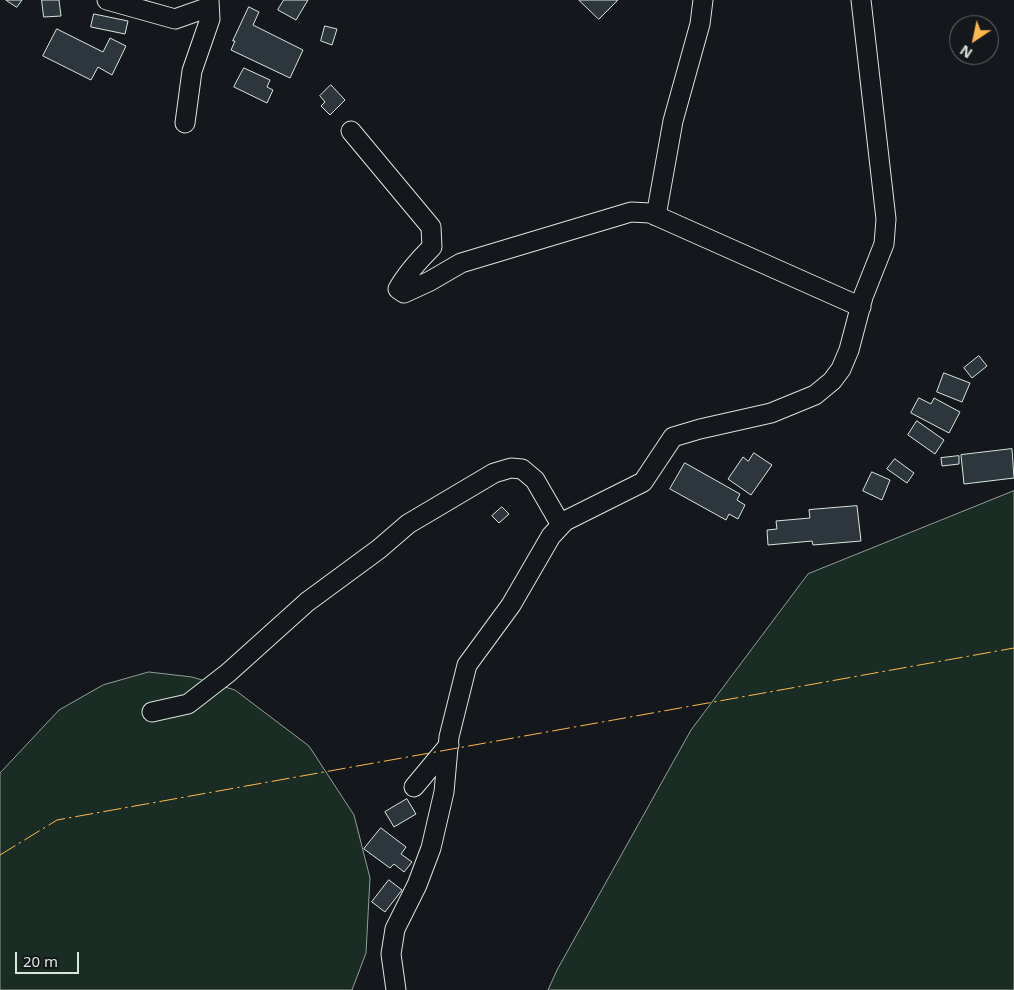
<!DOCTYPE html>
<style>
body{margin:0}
#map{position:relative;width:1014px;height:990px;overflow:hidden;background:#14181c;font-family:"Noto Sans",sans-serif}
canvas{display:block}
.north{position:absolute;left:949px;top:15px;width:50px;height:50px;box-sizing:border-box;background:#14181c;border:1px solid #626a69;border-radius:50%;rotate:214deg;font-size:14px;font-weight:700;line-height:20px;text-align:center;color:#d8e6dc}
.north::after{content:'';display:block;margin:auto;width:18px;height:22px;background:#ffb74d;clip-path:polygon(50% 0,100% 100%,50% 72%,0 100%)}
.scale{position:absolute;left:15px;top:952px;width:64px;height:22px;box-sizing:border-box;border:2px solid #d8e6dc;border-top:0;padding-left:6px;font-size:15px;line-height:18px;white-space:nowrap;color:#d8e6dc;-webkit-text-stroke:4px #14181c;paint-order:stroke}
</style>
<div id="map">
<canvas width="1014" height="990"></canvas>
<div class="north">N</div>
<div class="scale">20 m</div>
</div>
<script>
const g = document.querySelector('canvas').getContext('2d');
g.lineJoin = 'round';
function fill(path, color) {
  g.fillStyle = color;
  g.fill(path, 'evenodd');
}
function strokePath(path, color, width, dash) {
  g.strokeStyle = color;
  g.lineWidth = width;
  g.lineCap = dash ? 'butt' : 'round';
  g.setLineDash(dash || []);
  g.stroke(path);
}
const green = new Path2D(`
 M1014,491V990H548L557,970L691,730L808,574Z
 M149,672L192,677L235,690L309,746L354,815L370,878L366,953L352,990H0V773L59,710L103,685Z`);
const building = new Path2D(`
 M6,0H22L17,7Z
 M42,0H59L61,16L44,17Z
 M284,0H308L296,20L278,10Z
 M579,0H618L599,19Z
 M249,7L259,12L253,25L303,50L290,78L231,50L235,41H233Z
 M94,14L128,21L125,34L91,27Z
 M325,26L337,29L332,45L321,41Z
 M57,29L103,52L110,38L126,46L112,75L98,67L91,80L43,56Z
 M244,68L270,80L267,87L273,90L267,103L234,87Z
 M331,85L345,100L330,115L321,106L325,102L320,96Z
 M979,356L987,366L972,378L964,368Z
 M944,373L970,383L962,402L937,392Z
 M919,398L931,404L934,398L960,412L949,433L911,413Z
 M917,421L944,440L935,454L908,435Z
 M1012,449L1014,478L964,484L961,455Z
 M754,453L772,465L751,495L728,479L743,457L748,461Z
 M959,456V464L942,466L941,458Z
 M895,459L914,473L907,483L887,469Z
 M685,463L740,494L737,500L745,505L738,519L729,514L726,520L670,489Z
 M872,472L890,480L882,500L863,491Z
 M857,506L861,541L813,545L812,541L768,545L767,530L777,529L776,521L810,518L809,510Z
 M502,507L509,514L499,523L492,516Z
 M407,799L416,814L394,827L385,812Z
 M381,828L406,847L401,854L412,862L404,872L394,864L390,868L364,849Z
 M389,880L402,890L385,912L372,902Z`);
const minor = new Path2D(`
 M107,0L175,19L209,7
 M185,123L192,71L210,19L209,0
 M351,131L431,227L432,247C419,260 407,273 398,289L404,293L430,281L461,263L631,212L650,213L861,307
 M656,216L673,121L700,24L703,0
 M152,712L188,704L228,673L307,602L379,549L408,524L494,473L511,468L522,469L535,480L561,525
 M414,787L449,745
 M396,990L391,954L395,929L417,885L431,848L444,792L449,737L467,665L511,605L551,536L565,521L643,482L673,437L700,429L771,413L815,395L832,381L841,369L849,350L863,297L884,244L886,219L861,0`);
const power = new Path2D(`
 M0,855L57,820L1014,648`);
fill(green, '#1a2d24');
strokePath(green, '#939e99', 1);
fill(building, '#2c363c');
strokePath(building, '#d8e6dc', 1);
strokePath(minor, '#d8e6dc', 21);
strokePath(minor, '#14181c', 19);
strokePath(power, '#ffb74d', 1, [18, 4, 2.5, 4]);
</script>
